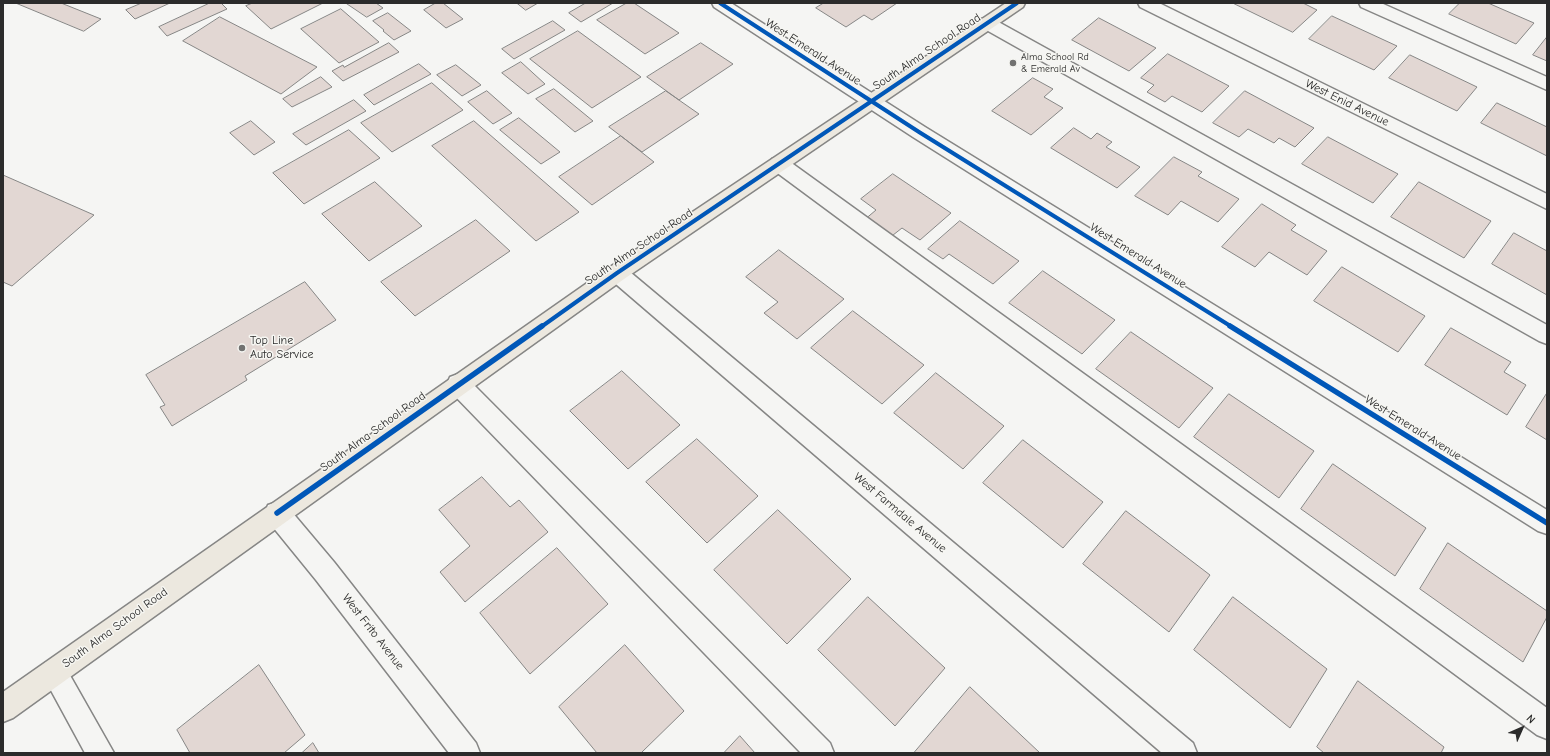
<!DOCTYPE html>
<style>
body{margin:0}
#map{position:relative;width:1550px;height:756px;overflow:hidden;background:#f5f5f3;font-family:"Comic Neue",sans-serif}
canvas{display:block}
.frame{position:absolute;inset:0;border:4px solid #2b2b2b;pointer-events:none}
.north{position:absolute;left:1502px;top:708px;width:40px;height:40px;-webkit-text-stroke:3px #f6f6f2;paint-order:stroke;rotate:45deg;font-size:11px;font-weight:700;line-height:16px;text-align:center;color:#2b2b2b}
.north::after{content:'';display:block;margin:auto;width:14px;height:18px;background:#2b2b2b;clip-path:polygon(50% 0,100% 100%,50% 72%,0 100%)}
</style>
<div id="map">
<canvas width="1550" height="756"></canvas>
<div class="frame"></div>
<div class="north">N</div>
</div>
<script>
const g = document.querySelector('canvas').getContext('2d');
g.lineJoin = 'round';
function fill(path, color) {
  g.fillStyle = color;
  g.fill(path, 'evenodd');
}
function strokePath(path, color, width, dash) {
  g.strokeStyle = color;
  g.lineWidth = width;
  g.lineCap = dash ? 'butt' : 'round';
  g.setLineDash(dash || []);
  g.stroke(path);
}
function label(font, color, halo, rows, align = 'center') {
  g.font = font + ' "Comic Neue",sans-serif';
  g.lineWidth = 3;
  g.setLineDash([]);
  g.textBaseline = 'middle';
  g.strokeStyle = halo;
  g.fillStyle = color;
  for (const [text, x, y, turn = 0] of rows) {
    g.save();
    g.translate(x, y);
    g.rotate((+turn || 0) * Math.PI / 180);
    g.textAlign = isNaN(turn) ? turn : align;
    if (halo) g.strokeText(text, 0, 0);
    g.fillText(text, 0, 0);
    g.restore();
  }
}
const building = new Path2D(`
 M16,3H61L101,19L84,31Z
 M142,3H170L135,19L126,10Z
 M210,3H221L227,9L167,36L159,27Z
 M253,3H323L271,29L246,6Z
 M346,3H376L383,8L367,17Z
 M436,3H443L463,19L446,28L424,10Z
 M517,3H538L526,10Z
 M586,3H613L581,22L569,13Z
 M627,3H634L679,33L645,54L597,20Z
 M824,3H897L872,20L864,15L846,27L816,8Z
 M1233,3H1303L1317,10L1293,32Z
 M1460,3H1488L1534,23L1516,44L1449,14Z
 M341,9L379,42L339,63L301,29Z
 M388,13L411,31L394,40L383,31L384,30L373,21Z
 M1332,16L1397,46L1374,70L1309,39Z
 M220,17L317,67L281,94L183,41Z
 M1099,18L1156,48L1129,71L1072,40Z
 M553,21L565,30L514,59L502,49Z
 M578,31L641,77L592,108L530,59Z
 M1547,37V61L1533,55Z
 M389,43L399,52L343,81L332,71L343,65L344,67Z
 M701,43L733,64L679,100L647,77Z
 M1168,54L1229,86L1202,112L1172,96L1165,102L1147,92L1154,85L1141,78Z
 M1410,55L1477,87L1457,111L1389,78Z
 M521,62L545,84L528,94L502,73Z
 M419,64L431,74L374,105L364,95Z
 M456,65L481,85L462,96L437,75Z
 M321,77L332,87L292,107L283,99Z
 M1033,78L1053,89L1044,97L1063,108L1031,135L992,111Z
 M432,83L463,110L392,152L361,123Z
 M554,89L593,121L575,132L536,99Z
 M487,91L512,113L493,124L468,102Z
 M666,91L699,114L642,152L609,127Z
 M1245,91L1314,128L1295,147L1279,138L1274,143L1248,129L1239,137L1213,123Z
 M354,100L366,111L306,145L293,134Z
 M1497,103L1547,127V156L1481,123Z
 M519,118L560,152L541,164L500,130Z
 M251,121L275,142L254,155L230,133Z
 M474,121L579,212L536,241L432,146Z
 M1074,128L1091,139L1097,133L1112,142L1106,147L1140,167L1117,188L1051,148Z
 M349,130L380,158L304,204L273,173Z
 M621,136L654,162L592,205L559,177Z
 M1328,137L1398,174L1373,203L1302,164Z
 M1174,157L1202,172L1198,176L1239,199L1218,222L1181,201L1168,215L1135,196Z
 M893,174L951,213L920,240L902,228L888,239L863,221L876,210L861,199Z
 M3,175L94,215L12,286L3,282Z
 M375,182L422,226L369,261L322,214Z
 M1419,182L1491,221L1464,258L1391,217Z
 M1262,204L1296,225L1291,230L1327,251L1307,275L1269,252L1255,267L1222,247Z
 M476,220L510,251L415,316L381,282Z
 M960,221L1019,261L993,284L949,254L943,259L928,249Z
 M1514,233L1547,251V295L1492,264Z
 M779,250L844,299L797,339L764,313L778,302L746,277Z
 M1342,267L1425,316L1398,352L1314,301Z
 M1043,271L1115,320L1082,354L1009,303Z
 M305,282L336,320L245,376L247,380L172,426L160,407L165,405L146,375Z
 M853,311L924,365L882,404L811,348Z
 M1451,328L1511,362L1504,372L1526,385L1507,415L1425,365Z
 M1131,332L1213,388L1179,428L1096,369Z
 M622,371L680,425L628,469L570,411Z
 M936,373L1004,426L963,469L894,413Z
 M1547,393V440L1526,427Z
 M1229,394L1314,451L1279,498L1194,437Z
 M697,439L758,496L707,543L646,482Z
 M1023,440L1103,502L1063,548L983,483Z
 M1333,464L1426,528L1395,576L1301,509Z
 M482,477L510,507L519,500L548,532L465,602L440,572L470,546L439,510Z
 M778,510L851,579L787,644L714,570Z
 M1126,511L1210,575L1169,632L1083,564Z
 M1448,543L1547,611V617L1523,662L1420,589Z
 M557,548L608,604L530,674L480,613Z
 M868,597L945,668L895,726L818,650Z
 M1233,597L1327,669L1290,728L1194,650Z
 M625,645L684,711L641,753H597L559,707Z
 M259,665L305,735L284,753H190L177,730Z
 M1358,681L1444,747L1441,753H1324L1317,747Z
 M970,687L1040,753H914Z
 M740,736L755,753H724Z
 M313,743L319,753H302Z`);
const minor = new Path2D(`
 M712,3H731L925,127L1547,510V534L1538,531L913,137L714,7Z
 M1138,3H1159L1547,194V209L1140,7Z
 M1359,3H1381L1547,77V90L1361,7Z
 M987,18L993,19L1547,325V344L1539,341L981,27L979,23L981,19Z
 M779,157L786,159L1547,708V739L1537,735L772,169L770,164L772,159Z
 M617,265L624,267L1193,743L1197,753H1162L610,279L607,273L610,267Z
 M458,374L466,377L830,743L834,753H801L450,391L447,384L450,377Z
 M277,502L286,505L334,562L476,743L480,753H449L316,580L268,521L265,513L268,505Z
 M54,659L63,663L114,753H85L41,672L45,663Z`);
const major = new Path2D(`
 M1006,3H1025L1023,7L624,279L13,718L3,722V692L610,267Z`);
const cyclewayFar1 = new Path2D(`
 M720,3L919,132L1232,327
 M541,327L617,273L1017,3`);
const cycleway = new Path2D(`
 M1230,326L1547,523
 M277,513L542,326`);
const markers = [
 [1013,63,4,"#727271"],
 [242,348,4,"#727271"]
];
const farPoinames = [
 ["Alma School Rd",1021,57],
 ["& Emerald Av",1021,69]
];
const streetNames = [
 ["West Emerald Avenue",813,52,33],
 ["South Alma School Road",927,52,-34],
 ["West Enid Avenue",1347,103,26],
 ["South Alma School Road",639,247,-34],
 ["West Emerald Avenue",1138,256,32],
 ["West Emerald Avenue",1413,428,32],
 ["South Alma School Road",373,432,-36],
 ["West Farmdale Avenue",900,513,40],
 ["South Alma School Road",115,628,-36],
 ["West Frito Avenue",373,632,52]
];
const poiNames = [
 ["Top Line",250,341],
 ["Auto Service",250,355]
];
fill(building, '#e2d7d3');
strokePath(building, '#868685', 1);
strokePath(minor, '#868685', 3);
strokePath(major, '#868685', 3);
fill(minor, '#f5f5f3');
fill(major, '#ece8df');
strokePath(cyclewayFar1, '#0057b8', 4);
strokePath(cycleway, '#0057b8', 5.5);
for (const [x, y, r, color] of markers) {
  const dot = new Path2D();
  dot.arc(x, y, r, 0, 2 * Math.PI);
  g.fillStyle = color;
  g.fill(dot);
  strokePath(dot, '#f6f6f2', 1.5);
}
label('10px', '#2b2b2b', '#f6f6f2', farPoinames, 'left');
label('12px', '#2b2b2b', '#f6f6f2', streetNames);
label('12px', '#2b2b2b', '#f6f6f2', poiNames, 'left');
</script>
